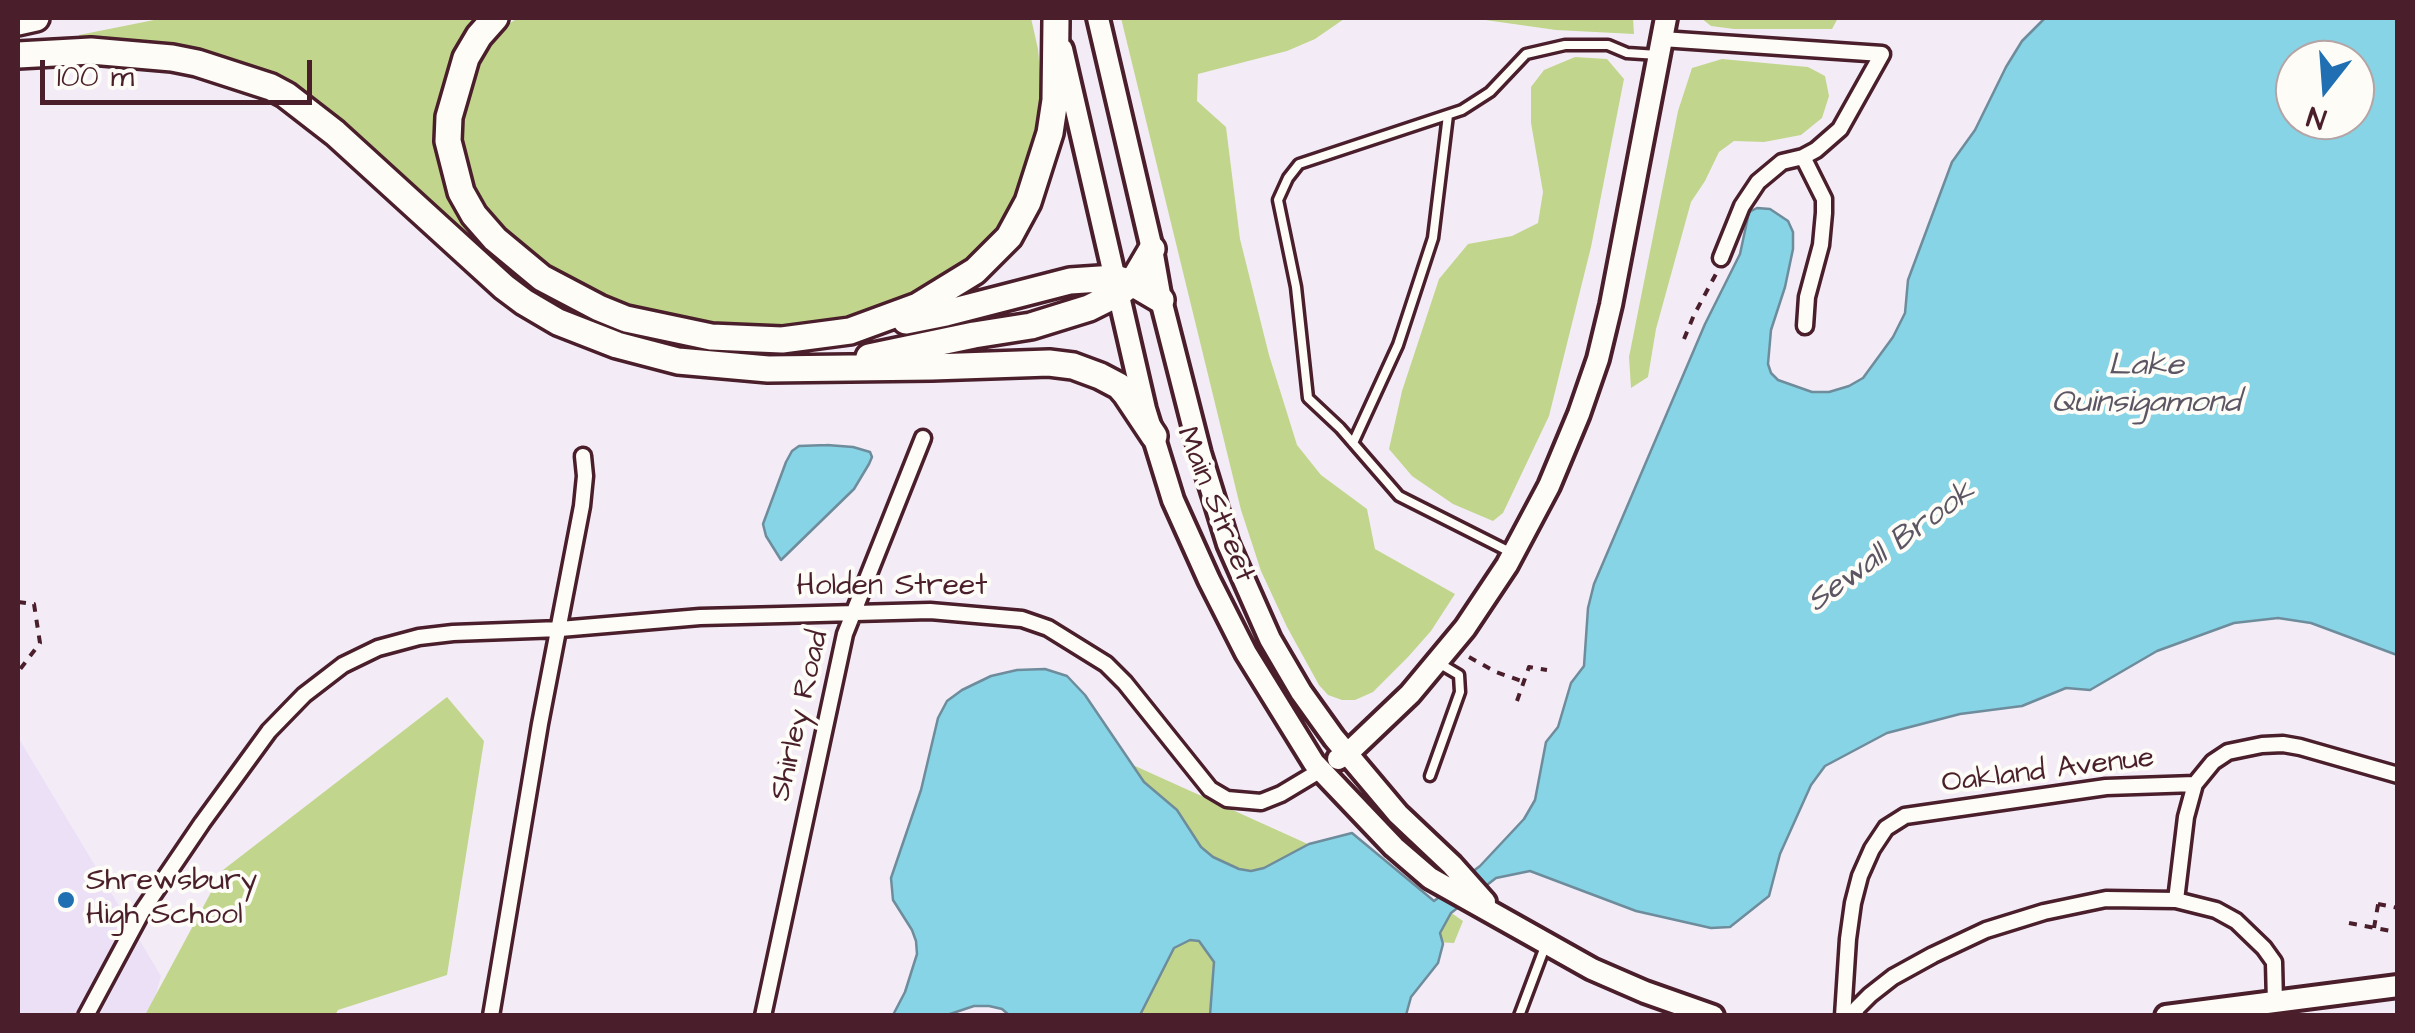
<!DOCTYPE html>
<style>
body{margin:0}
#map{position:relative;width:2415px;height:1033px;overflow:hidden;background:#f3ecf7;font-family:"Architects Daughter",sans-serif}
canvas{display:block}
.frame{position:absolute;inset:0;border:20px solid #4a1f2b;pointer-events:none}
.north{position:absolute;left:2275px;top:40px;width:100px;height:100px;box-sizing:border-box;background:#fdfcf7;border:2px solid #b5a4a5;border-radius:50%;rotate:197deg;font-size:28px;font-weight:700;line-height:40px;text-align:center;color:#4a1f2b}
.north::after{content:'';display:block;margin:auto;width:35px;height:45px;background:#1f6fb2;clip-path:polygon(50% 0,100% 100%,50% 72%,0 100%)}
.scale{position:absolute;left:40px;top:60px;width:272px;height:45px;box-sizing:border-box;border:5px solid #4a1f2b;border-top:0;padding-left:12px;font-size:30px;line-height:35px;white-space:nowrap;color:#4a1f2b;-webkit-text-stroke:8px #fdfcf7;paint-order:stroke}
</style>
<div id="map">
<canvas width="2415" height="1033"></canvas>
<div class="frame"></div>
<div class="north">N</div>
<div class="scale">100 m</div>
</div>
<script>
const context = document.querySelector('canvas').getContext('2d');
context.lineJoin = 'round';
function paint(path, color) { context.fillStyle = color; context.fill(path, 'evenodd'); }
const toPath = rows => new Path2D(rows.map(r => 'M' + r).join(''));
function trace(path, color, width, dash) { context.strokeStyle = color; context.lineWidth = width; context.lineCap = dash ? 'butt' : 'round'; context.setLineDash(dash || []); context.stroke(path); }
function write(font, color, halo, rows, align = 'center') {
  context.font = font + ' "Architects Daughter",sans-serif'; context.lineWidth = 8; context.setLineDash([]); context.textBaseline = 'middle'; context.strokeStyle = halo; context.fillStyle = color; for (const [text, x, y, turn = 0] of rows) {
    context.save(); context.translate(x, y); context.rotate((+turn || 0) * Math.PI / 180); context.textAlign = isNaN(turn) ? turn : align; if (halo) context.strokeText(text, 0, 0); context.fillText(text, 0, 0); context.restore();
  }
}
const built = toPath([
 [18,737,161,976,150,1015,18,1015]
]);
const green = toPath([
 [164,18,485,18,450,73,474,232,504,264,500,269,270,79,79,42,79,35],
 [518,18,1031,18,1038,49,1041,84,1039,126,1030,169,1011,216,973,263,888,313,779,334,639,315,532,262,473,196,463,161,459,124,479,57,499,30],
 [1121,18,1357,18,1344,19,1315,39,1287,51,1198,74,1197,101,1226,127,1240,239,1269,355,1297,445,1321,475,1367,509,1375,549,1455,594,1431,631,1408,657,1373,692,1355,700,1342,700,1328,695,1319,685,1287,627,1261,571,1241,510],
 [1471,18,1633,18,1634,34,1556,30],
 [1701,18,1838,18,1832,29,1734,29,1711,26],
 [1575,57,1607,59,1624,79,1591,247,1549,416,1503,513,1493,521,1453,504,1412,476,1389,449,1402,391,1439,279,1468,244,1512,236,1538,223,1543,192,1531,123,1531,87,1544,70],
 [1722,59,1808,67,1825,76,1829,96,1822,118,1801,135,1764,142,1734,141,1719,152,1705,181,1691,202,1656,329,1648,377,1631,388,1629,357,1678,111,1692,68],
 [447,697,484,741,447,975,338,1010,335,1015,145,1015,223,870],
 [1093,747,1434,901,1463,921,1454,943,1415,941,1218,875],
 [1189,940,1199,941,1214,962,1210,1015,1140,1016,1174,948]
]);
const water = toPath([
 [2045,18,2397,18,2397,655,2311,623,2278,618,2234,623,2157,651,2090,690,2066,688,2022,706,1960,714,1887,733,1825,766,1811,785,1780,854,1769,896,1730,927,1711,928,1636,911,1530,871,1496,878,1451,913,1440,933,1443,944,1438,963,1411,997,1406,1015,1210,1015,1214,962,1199,941,1190,940,1174,948,1140,1015,1009,1015,1002,1009,989,1006,974,1006,947,1015,893,1015,905,992,917,954,916,941,912,930,893,900,891,878,921,790,938,718,947,701,962,690,991,676,1017,670,1045,669,1067,676,1085,695,1144,782,1177,810,1201,847,1213,857,1239,869,1251,871,1264,868,1309,844,1352,833,1434,901,1480,866,1524,819,1535,800,1546,742,1558,727,1571,683,1584,666,1588,608,1594,584,1705,324,1740,254,1749,212,1757,208,1770,209,1788,221,1793,232,1793,249,1785,287,1771,330,1768,364,1771,373,1778,380,1812,392,1829,392,1849,386,1863,378,1893,337,1905,313,1908,280,1952,162,1975,130,2006,67,2022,41,2045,18],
 [2295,60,2355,60,2355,120,2295,120,2295,60],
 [827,445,853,447,870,452,872,457,869,464,854,489,781,560,766,536,763,524,786,462,792,451,799,446,827,445]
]);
const path = toPath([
 [1684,339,1694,315,1717,272],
 [18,602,34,604,40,643,18,672],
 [1469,657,1496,672,1527,683],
 [1517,701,1529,667,1547,670],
 [2378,904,2398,908],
 [2349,923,2396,932],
 [2374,928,2379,899]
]);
const service = toPath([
 [1353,443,1398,345,1433,238,1448,115],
 [1512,553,1399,496,1340,428,1308,398,1296,287,1278,200,1288,178,1299,164,1462,110,1490,92,1526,54,1565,45,1608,45,1627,53,1658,55],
 [1430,776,1460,692,1459,675,1437,662],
 [1519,1016,1546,944]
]);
const minor = toPath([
 [1662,39,1882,54,1840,129,1816,150,1803,157,1782,162,1758,182,1742,206,1721,258],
 [1803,157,1824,199,1824,213,1821,245,1807,297,1805,326],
 [2176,900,2186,817,2195,784],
 [86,1016,143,910,202,823,269,731,304,695,343,665,378,648,419,637,453,633,560,629,700,617,781,615,930,611,1022,619,1048,628,1106,664,1125,683,1210,789,1227,799,1261,802,1281,794,1321,770],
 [491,1016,540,724,582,506,585,476,583,456],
 [763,1016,845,634,923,438],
 [1843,1016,1848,939,1853,903,1860,876,1872,849,1886,828,1905,816,2106,787,2195,784,2213,762,2228,752,2262,745,2283,744,2300,747,2398,775],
 [1854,1016,1857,1008,1870,995,1893,977,1933,955,1986,930,2044,912,2106,899,2176,900,2216,910,2236,921,2264,948,2274,962,2275,1003]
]);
const secondary = toPath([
 [1098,18,1152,249,1161,300,1200,453,1228,544,1270,639,1301,692,1334,738,1398,814,1452,865,1485,902],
 [1062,49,1145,409,1173,500,1209,580,1246,653,1314,763,1394,847,1430,878,1592,969,1645,992,1713,1016],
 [1338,759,1347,754,1410,694,1465,628,1507,565,1549,486,1579,414,1598,359,1611,305,1666,18],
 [2166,1016,2398,986]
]);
const motorway = toPath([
 [495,18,479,36,466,58,449,117,448,141,461,192,474,215,495,239,542,278,599,308,626,319,711,337,782,340,850,331,918,306,975,271,1009,237,1028,202,1050,133,1055,100,1056,21],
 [18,22,36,18],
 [18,55,91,51,172,58,197,63,271,87,286,95,335,133,504,287,524,302,558,322,617,345,678,361,768,369,932,367,1049,363,1073,366,1100,376,1119,386,1126,394,1154,436],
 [906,321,946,313,1070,281,1115,278,1132,283,1161,300],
 [869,357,974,335,1031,326,1089,308,1119,293,1132,283,1152,249]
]);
const markers = [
 [66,900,10,"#1f6fb2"]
];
const streetNames = [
 ["Main Street",1214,505,68],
 ["Holden Street",892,588],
 ["Shirley Road",801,716,-77],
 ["Oakland Avenue",2048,772,-7]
];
const poiNames = [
 ["Shrewsbury",86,883],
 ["High School",86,917]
];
const waterNames = [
 ["Lake",2146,367],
 ["Quinsigamond",2146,404],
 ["Sewall Brook",1892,548,-36]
];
paint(built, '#ece0f7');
paint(green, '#c1d68c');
paint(water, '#86d4e5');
trace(water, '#6e8c9b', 2.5);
trace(service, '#4a1f2b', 15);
trace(minor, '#4a1f2b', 21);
trace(secondary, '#4a1f2b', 28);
trace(motorway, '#4a1f2b', 32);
trace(path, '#4a1f2b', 4, [8, 8]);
trace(service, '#fdfcf7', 8);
trace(minor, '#fdfcf7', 14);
trace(secondary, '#fdfcf7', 20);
trace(motorway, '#fdfcf7', 25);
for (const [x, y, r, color] of markers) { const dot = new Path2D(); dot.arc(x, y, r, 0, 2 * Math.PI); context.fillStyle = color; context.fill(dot); trace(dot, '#fdfcf7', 4); }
write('30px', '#4a1f2b', '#fdfcf7', streetNames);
write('30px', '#4a1f2b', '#fdfcf7', poiNames, 'left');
write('italic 32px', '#5c5563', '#fdfcf7', waterNames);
</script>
